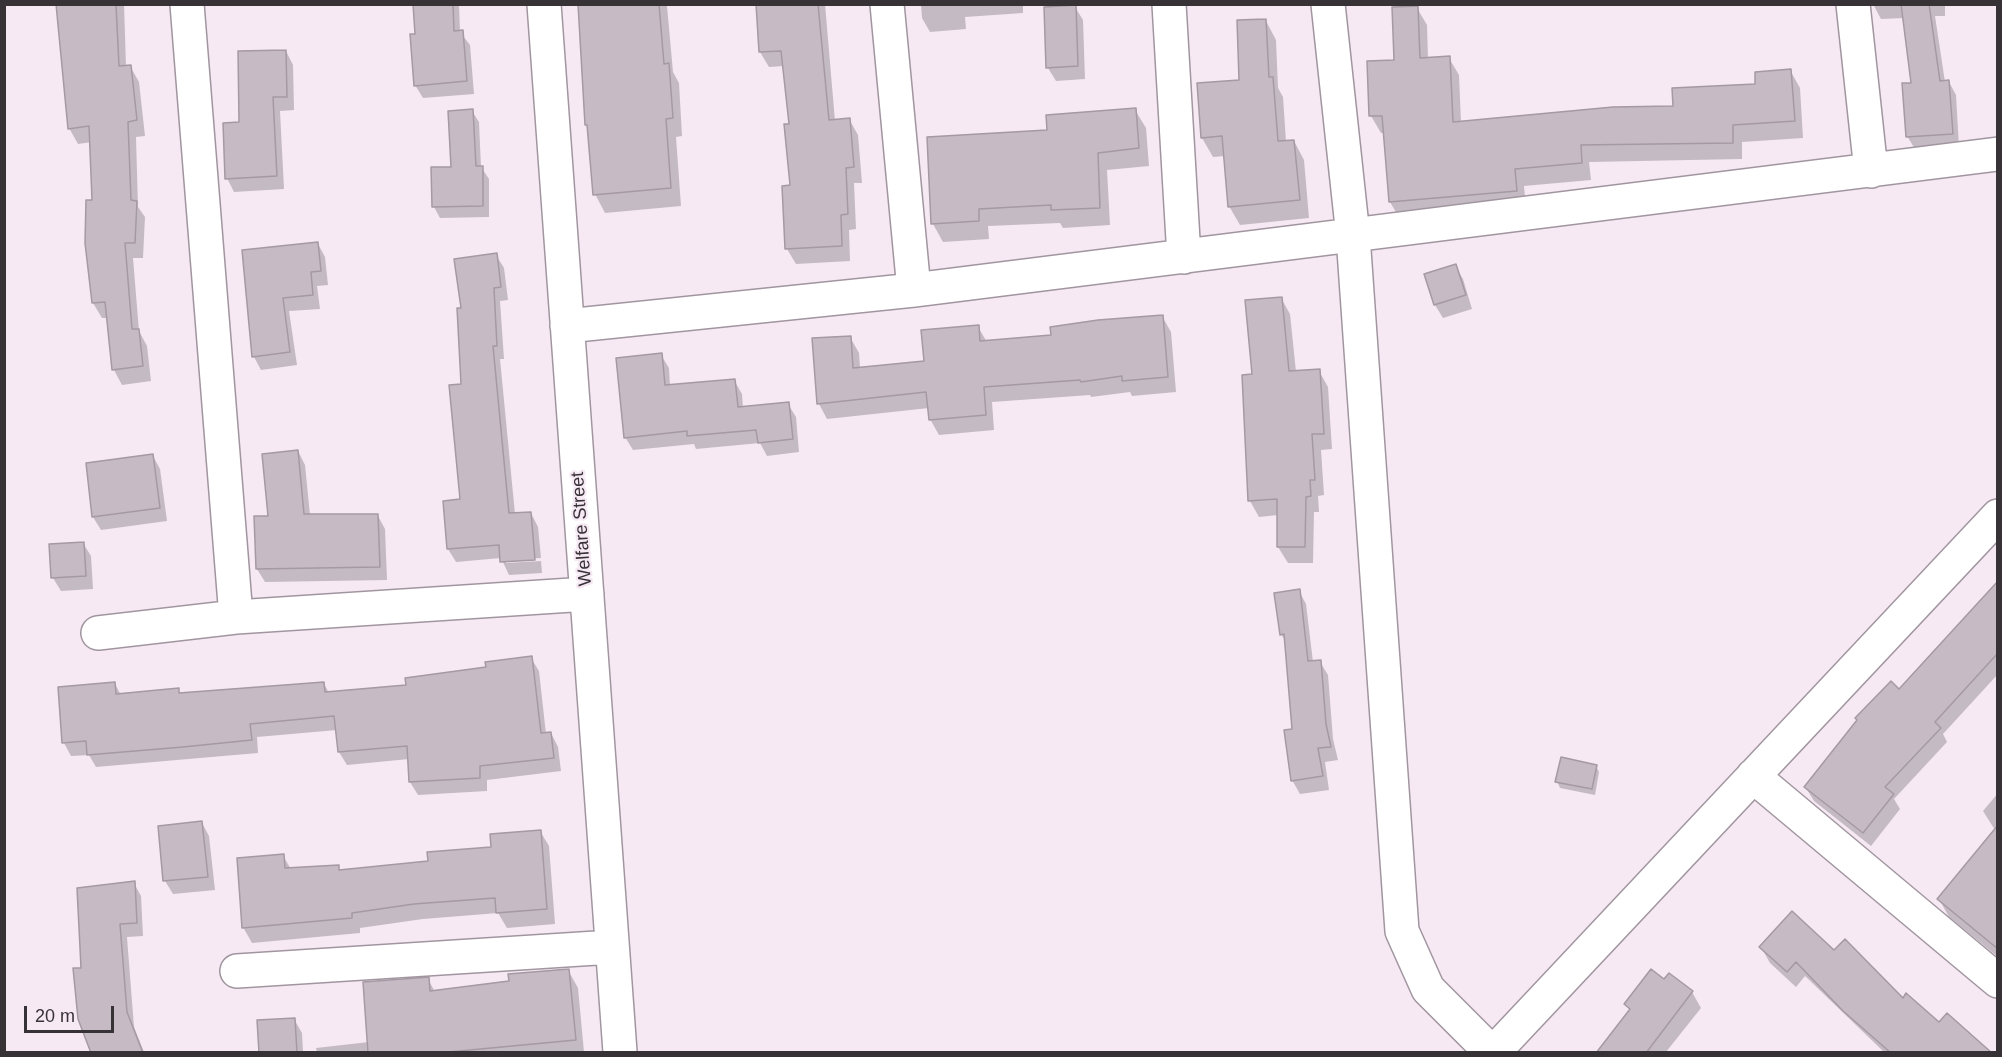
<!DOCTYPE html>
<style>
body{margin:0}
#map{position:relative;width:2002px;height:1057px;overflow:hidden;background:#f6e9f4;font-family:Arial,sans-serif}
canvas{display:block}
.frame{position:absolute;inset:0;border:6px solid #373236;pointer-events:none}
.scale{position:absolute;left:24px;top:1006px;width:90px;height:27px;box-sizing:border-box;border:3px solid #373236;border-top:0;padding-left:8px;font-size:18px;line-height:21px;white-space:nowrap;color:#373236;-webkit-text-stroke:4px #f6e9f4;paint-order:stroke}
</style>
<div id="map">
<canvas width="2002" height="1057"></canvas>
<div class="frame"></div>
<div class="scale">20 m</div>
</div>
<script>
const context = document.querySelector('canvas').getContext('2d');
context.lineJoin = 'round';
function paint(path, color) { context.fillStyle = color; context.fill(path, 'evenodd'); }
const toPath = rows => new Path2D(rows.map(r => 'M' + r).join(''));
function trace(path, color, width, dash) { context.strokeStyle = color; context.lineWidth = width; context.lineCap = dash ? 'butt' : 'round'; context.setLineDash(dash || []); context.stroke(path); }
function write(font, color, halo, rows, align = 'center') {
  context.font = font + ' Arial,sans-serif'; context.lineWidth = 4.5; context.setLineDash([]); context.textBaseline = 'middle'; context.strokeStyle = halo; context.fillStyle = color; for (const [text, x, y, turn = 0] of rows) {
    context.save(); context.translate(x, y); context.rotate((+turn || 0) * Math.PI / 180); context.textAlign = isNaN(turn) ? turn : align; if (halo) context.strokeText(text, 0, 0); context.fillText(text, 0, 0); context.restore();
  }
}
const shadow = toPath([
 [57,4,124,4,126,67,130,66,139,82,145,136,136,137,138,207,145,217,143,258,133,258,139,331,147,346,151,381,122,385,114,370,108,318,102,318,93,303,92,142,78,144,69,128],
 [415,4,459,4,460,32,470,45,474,94,423,98,415,85],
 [579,4,667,6,673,72,679,83,682,136,676,137,681,206,605,213,595,194,589,130,586,125],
 [758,4,825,4,835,121,849,119,858,135,862,183,854,183,856,229,849,230,850,261,796,264,787,249,791,187,791,125,784,66,769,67,760,52],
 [921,4,1023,4,1023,13,965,17,966,29,930,32,922,18],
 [1873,4,1945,4,1945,16,1935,16,1945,82,1949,82,1956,95,1959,147,1915,149,1907,136,1912,84,1904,18,1881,19],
 [1075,7,1083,20,1085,79,1056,81,1048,68],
 [1417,8,1427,25,1428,59,1449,58,1459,75,1461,123,1674,108,1757,86,1790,70,1800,88,1803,138,1742,142,1742,159,1589,162,1591,180,1524,186,1526,208,1400,219,1390,202,1385,133,1381,133,1371,116],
 [1266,21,1276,40,1278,88,1283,97,1286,142,1294,141,1304,160,1309,218,1240,225,1229,206,1225,156,1213,157,1202,138,1240,81],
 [286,51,293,65,294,110,280,111,284,189,234,192,227,178,241,123],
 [1135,110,1146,128,1149,166,1107,170,1110,225,1063,228,1060,223,988,226,989,239,943,242,933,224],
 [472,111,479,122,481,167,489,179,489,217,440,218,434,207,452,168],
 [318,244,325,257,328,285,317,286,320,309,289,311,297,365,261,370,254,357,243,251],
 [496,255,504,268,508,300,500,301,504,359,500,359,515,514,531,513,538,527,541,558,506,560,506,563,541,561,542,573,509,575,501,558,456,562,448,549,444,502,462,501,463,309],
 [1455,266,1463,279,1472,309,1443,318,1435,305,1426,275],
 [1281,298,1290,314,1296,372,1319,371,1328,387,1332,449,1321,450,1324,495,1318,496,1319,512,1314,512,1313,563,1288,563,1278,547,1278,515,1259,517,1250,501,1253,375],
 [1162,316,1171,332,1176,392,1132,396,1130,392,1091,397,1090,395,992,402,994,430,939,435,930,419,929,408,827,419,819,404,814,340,850,337,859,353,860,368,925,362,978,327,987,342,1053,336],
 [661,355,669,368,670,386,734,380,742,394,743,408,788,404,796,417,799,452,767,456,760,443,696,449,694,444,633,450,625,437],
 [298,451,305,465,310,515,378,516,385,529,387,580,265,582,257,569,255,518,269,517],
 [153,456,160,469,167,521,101,530,93,517],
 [83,543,91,556,93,589,61,591,53,578],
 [1299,591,1306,604,1313,662,1320,662,1328,675,1333,739,1338,760,1325,762,1329,790,1300,794,1292,780,1293,730,1286,642,1281,634],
 [1998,594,1998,674,1943,734,1947,742,1894,799,1900,809,1871,846,1814,801,1806,788],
 [531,658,539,671,546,734,551,733,558,747,561,771,487,780,487,791,418,795,410,782,409,759,347,765,339,752,337,730,257,737,258,753,96,767,89,755,71,756,64,743,115,684,121,695,178,690,181,695,324,684,329,693,407,686],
 [1596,766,1599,772,1595,795,1560,788,1557,781],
 [1998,793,1998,957,1949,917,1939,899,1995,830,1983,811],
 [202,823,209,836,215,890,173,894,165,881],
 [540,831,549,846,555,924,507,928,498,913,423,919,360,928,360,933,252,943,243,927,283,856,291,869,338,867,341,872,429,862,493,849],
 [134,883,141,896,143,936,127,937,134,1027,144,1052,93,1052,83,969],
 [1761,947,1834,952,1939,1024,1990,1052,1884,1052,1805,976,1796,987,1770,963],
 [568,970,578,988,584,1052,317,1052,316,1048,369,1042,428,979,435,992,511,982],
 [1670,975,1692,992,1701,1008,1666,1052,1598,1052,1630,1011,1626,1004,1665,981],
 [294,1019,302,1033,303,1052,261,1052]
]);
const building = toPath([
 [56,4,116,4,119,66,131,65,137,120,128,122,131,200,137,201,135,243,125,243,132,329,139,329,143,366,112,370,105,302,92,303,85,243,86,200,92,200,89,126,68,129,56,4],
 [413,4,453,4,454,31,463,30,467,81,414,86,410,34,415,34,413,4],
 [578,4,659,4,664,64,669,63,673,118,666,119,671,188,593,195,587,125,585,125,578,4],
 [756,4,818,4,829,120,850,118,854,167,846,168,848,214,841,215,842,246,785,249,782,186,790,185,784,124,789,124,781,51,759,52,756,4],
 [1901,4,1929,4,1940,81,1949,80,1953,134,1906,137,1902,83,1911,83,1901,4],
 [1076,5,1078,66,1046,68,1044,7,1076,5],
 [1418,6,1420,58,1450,56,1453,122,1613,107,1673,106,1672,88,1755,84,1755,72,1791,69,1795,121,1733,125,1733,143,1581,145,1582,163,1515,169,1517,191,1389,202,1382,116,1369,116,1367,61,1394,60,1392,7,1418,6],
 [1266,19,1269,77,1273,77,1278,141,1294,140,1300,200,1228,207,1222,136,1201,138,1197,83,1239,80,1237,20,1266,19],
 [286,50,287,97,273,97,277,176,225,179,223,123,239,122,238,51,286,50],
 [1136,108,1139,148,1098,153,1100,208,1051,210,1051,205,979,209,979,221,931,224,927,137,1047,130,1046,115,1136,108],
 [473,109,476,166,483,166,483,206,432,207,431,167,451,167,448,111,473,109],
 [318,242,321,271,311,272,313,295,283,298,290,352,252,357,242,250,318,242],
 [497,253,501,287,494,288,497,346,493,346,509,513,531,512,535,560,500,562,499,545,447,549,443,501,460,499,449,385,461,384,457,308,461,308,454,259,497,253],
 [1456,264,1466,295,1434,305,1424,274,1456,264],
 [1282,297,1289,371,1320,369,1324,434,1312,434,1315,480,1310,480,1311,496,1306,497,1305,547,1277,547,1277,499,1248,501,1242,375,1252,374,1245,300,1282,297],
 [1163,315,1168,377,1122,381,1122,376,1081,382,1080,380,984,387,986,415,929,420,926,392,817,404,812,338,851,336,853,368,924,361,921,330,979,325,980,341,1051,335,1050,327,1098,320,1163,315],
 [662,353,665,385,735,379,738,407,789,402,793,439,758,443,756,430,687,436,687,431,624,438,616,358,662,353],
 [298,450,304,514,378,514,380,567,256,569,254,516,268,516,262,454,298,450],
 [153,454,160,508,92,517,86,463,153,454],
 [84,542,86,576,51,578,49,544,84,542],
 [1998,581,1998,653,1935,722,1941,728,1885,787,1894,794,1863,833,1804,787,1857,720,1855,718,1891,681,1899,689,1998,581],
 [1300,589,1308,661,1321,660,1326,724,1331,747,1318,748,1323,776,1291,781,1284,730,1292,729,1284,634,1280,635,1274,593,1300,589],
 [532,656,541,733,551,732,554,758,480,766,480,778,409,782,407,746,338,752,334,716,250,724,252,740,183,747,87,755,86,741,62,743,58,687,115,682,116,694,179,688,179,693,324,682,325,692,406,685,405,678,486,667,485,662,532,656],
 [1561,757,1597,765,1592,789,1555,782,1561,757],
 [202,821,208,877,163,881,158,826,202,821],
 [1998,825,1998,949,1937,899,1998,825],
 [541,830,547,909,496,913,495,898,414,904,352,913,352,918,242,928,237,858,284,854,285,868,339,865,339,870,428,861,427,852,491,847,490,834,541,830],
 [135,881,137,923,120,924,127,1012,143,1053,91,1053,78,1019,73,968,81,968,77,888,135,881],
 [1792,911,1834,950,1845,939,1903,998,1906,993,1939,1022,1947,1013,1992,1053,1891,1053,1843,1011,1796,962,1787,972,1759,947,1792,911],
 [569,969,576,1040,438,1053,368,1053,363,982,429,977,430,991,509,981,508,974,569,969],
 [1651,969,1664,979,1669,973,1693,991,1646,1053,1596,1053,1630,1009,1624,1004,1651,969],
 [295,1018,297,1053,259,1053,257,1020,295,1018]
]);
const street = toPath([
 [187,4,236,617],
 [544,4,620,1052],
 [887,4,914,290],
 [1169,4,1184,257],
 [1328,4,1353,236,1402,931,1428,989,1491,1052],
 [1853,4,1871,171],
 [567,326,914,290,1998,154],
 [98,633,236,617,587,594],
 [1753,776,1998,981],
 [237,971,612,947],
 [1494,1052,1998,516]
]);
const streetNames = [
 ["Welfare Street",582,529,-94]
];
paint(shadow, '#0003');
paint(building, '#c6bac4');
trace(building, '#a599a3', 1.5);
trace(street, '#a1969f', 36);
trace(street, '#fff', 33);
write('18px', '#373236', '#f6e9f4', streetNames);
</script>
